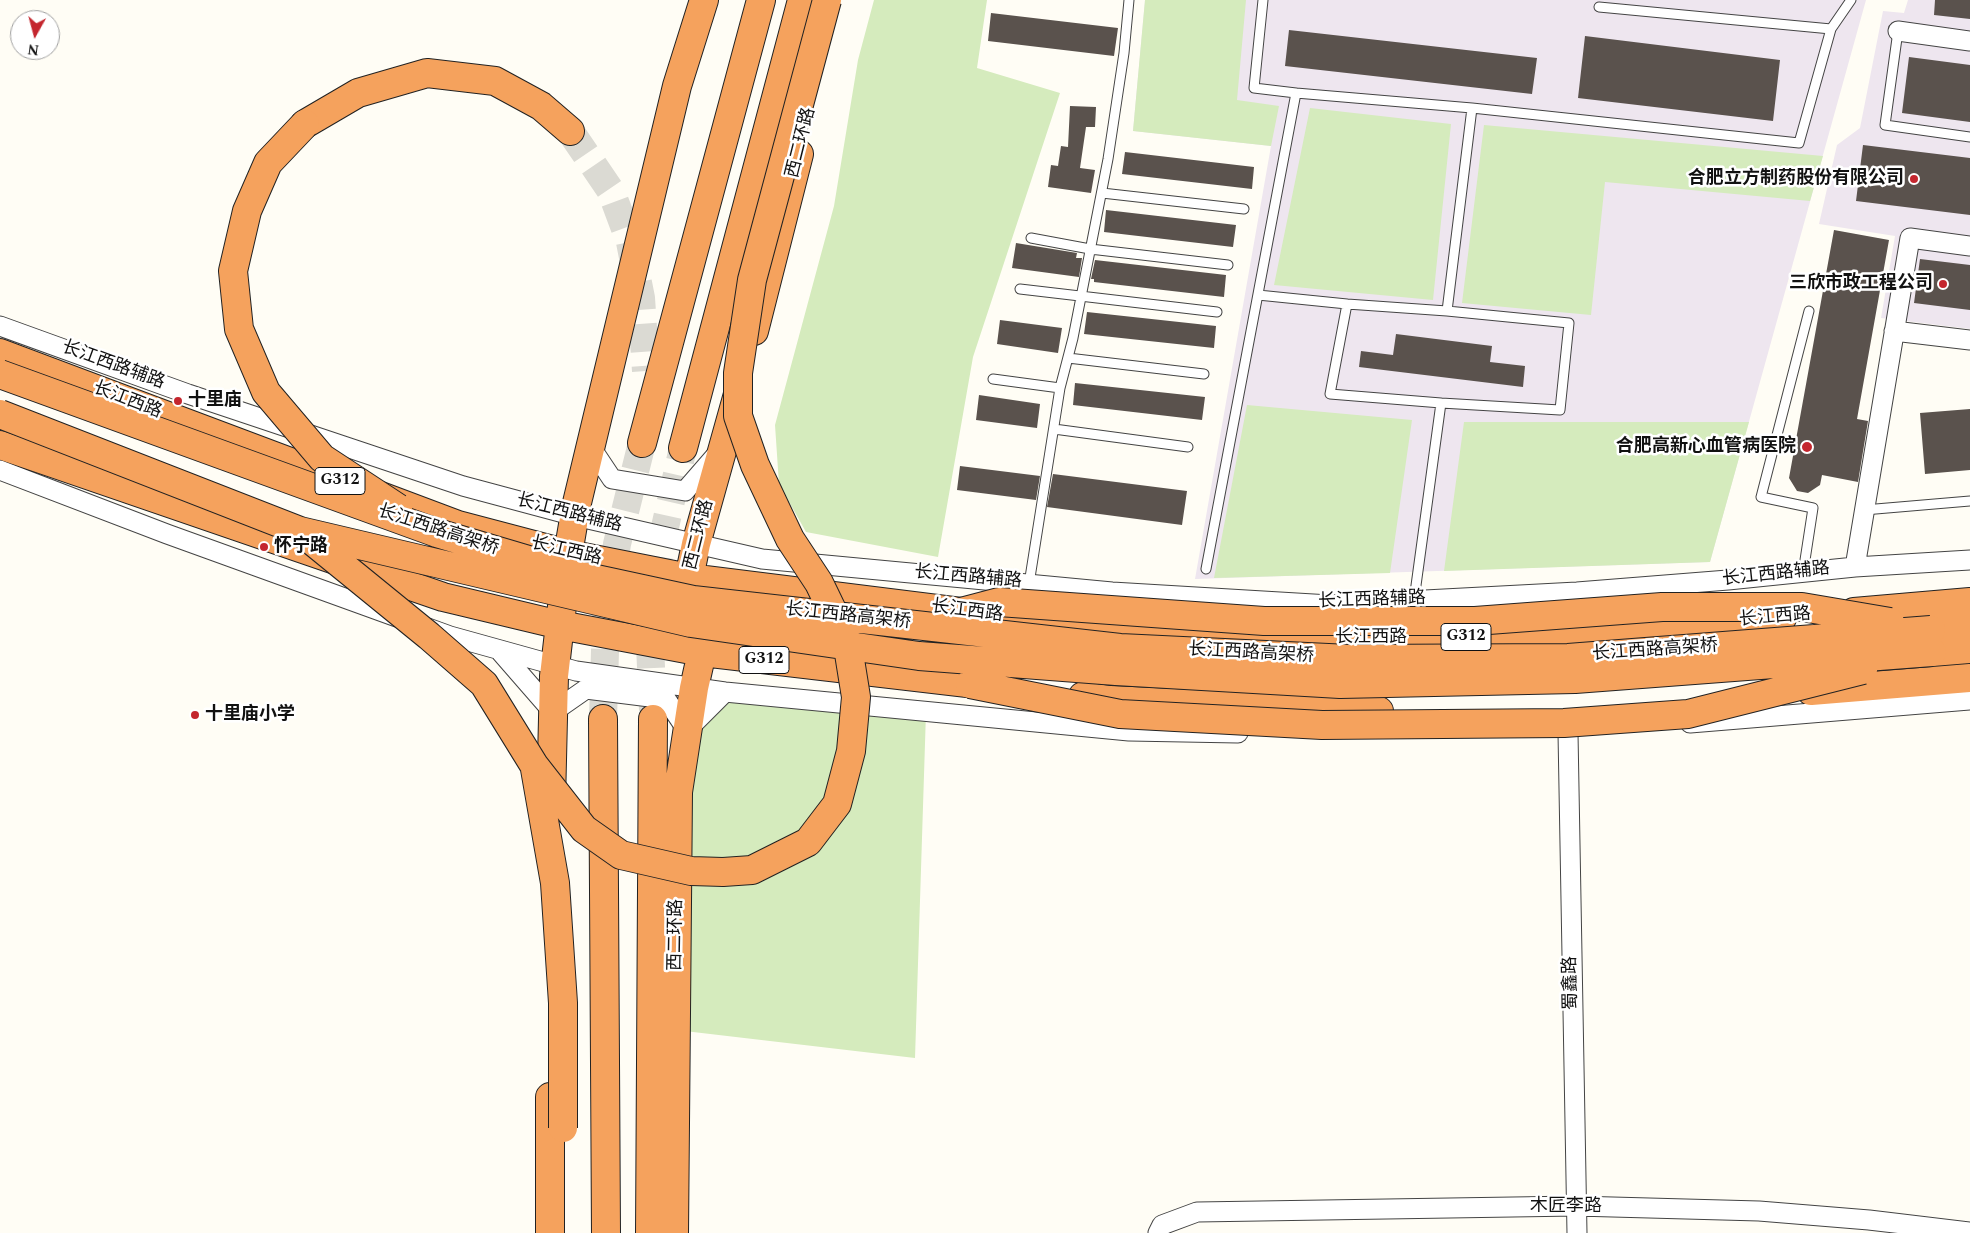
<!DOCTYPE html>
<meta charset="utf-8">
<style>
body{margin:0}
#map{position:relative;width:1970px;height:1233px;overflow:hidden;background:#fffdf5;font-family:Spectral,serif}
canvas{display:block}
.north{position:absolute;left:10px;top:10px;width:50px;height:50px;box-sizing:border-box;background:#fff;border:1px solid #a0a0a0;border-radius:50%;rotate:187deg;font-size:14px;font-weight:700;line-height:20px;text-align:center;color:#111}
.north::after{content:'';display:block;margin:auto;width:18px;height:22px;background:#c4262e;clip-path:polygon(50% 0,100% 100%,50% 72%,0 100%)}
</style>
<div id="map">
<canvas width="1970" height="1233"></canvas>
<div class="north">N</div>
</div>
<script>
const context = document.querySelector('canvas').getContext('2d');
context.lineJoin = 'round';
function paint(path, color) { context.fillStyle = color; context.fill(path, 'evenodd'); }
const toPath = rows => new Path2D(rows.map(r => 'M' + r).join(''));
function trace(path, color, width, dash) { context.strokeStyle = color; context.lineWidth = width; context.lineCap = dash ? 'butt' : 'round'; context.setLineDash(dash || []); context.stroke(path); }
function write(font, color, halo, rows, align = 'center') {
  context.font = font + ' Spectral,"Noto Sans SC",serif'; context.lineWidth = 5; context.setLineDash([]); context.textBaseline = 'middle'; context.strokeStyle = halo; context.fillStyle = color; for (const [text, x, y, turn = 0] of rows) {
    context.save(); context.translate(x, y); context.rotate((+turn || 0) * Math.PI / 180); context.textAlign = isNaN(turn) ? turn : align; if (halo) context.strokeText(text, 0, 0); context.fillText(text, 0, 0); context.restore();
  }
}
const industrial = toPath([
 [1145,0,1866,0,1710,562,1195,579,1271,146,1133,131],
 [1908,0,1970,0,1970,329,1881,318,1895,236,1819,224,1837,145,1860,128,1883,11,1904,13]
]);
const green = toPath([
 [874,0,987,0,977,68,1060,93,973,357,938,557,806,532,779,484,775,425,834,206,858,60],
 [1145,0,1246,0,1237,100,1279,106,1271,146,1133,131],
 [1310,108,1451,124,1433,300,1274,285],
 [1484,125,1823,156,1810,201,1605,182,1591,315,1462,303],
 [1247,405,1412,420,1390,573,1214,578],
 [1464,422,1749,422,1710,562,1444,571],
 [725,692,926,712,915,1058,676,1030,687,730]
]);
const building = toPath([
 [1935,0,1970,0,1970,19,1934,15],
 [991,13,1118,28,1114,56,988,41],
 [1289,30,1537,58,1532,94,1285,66],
 [1585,36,1780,60,1773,121,1578,98],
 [1909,57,1970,65,1970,122,1902,113],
 [1070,106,1096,107,1095,127,1086,127,1080,168,1095,170,1091,193,1048,187,1051,165,1058,166,1061,146,1068,147],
 [1863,145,1970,158,1970,215,1856,201],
 [1125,152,1254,167,1252,189,1122,174],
 [1106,210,1236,225,1233,247,1104,232],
 [1834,230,1889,240,1857,419,1868,421,1858,482,1822,475,1820,485,1808,493,1797,491,1789,478],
 [1016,243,1077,253,1076,258,1082,258,1079,277,1012,268],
 [1920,259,1970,265,1970,310,1914,303],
 [1095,260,1226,275,1224,297,1094,282,1094,279,1091,279],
 [1087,312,1216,326,1214,348,1084,334],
 [1000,320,1062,328,1058,353,997,344],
 [1396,334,1492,346,1490,362,1525,366,1523,387,1359,367,1361,351,1393,355],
 [1075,383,1205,397,1202,420,1073,405],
 [979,395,1040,404,1037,428,976,420],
 [1970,409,1970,470,1925,474,1920,413],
 [960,466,1040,476,1036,500,957,490],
 [1053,474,1187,491,1182,525,1047,507]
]);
const highwayTunnel = toPath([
 [570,131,611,191,630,242,641,298,646,371],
 [653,710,649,624,660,549,683,448],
 [603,719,606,617,617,544,642,443]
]);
const lane = toPath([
 [1831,29,1851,0],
 [1898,31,1885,125,1970,137],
 [1296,93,1472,108],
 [1102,193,1244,209],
 [1031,238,1090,249,1228,265],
 [1020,289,1217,312],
 [1258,295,1347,304],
 [1068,358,1204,374],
 [993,379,1060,388],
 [1441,403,1330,394,1347,304,1447,311],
 [1054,429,1188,447],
 [1864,510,1970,501],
 [1206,569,1296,93,1254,88,1263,0],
 [1803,573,1813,508,1761,497,1809,311],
 [1029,584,1060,388,1073,338,1108,159,1124,53,1129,0],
 [1414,600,1441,403,1560,410,1569,323,1447,311,1472,108,1799,143,1831,29,1599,7]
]);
const street = toPath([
 [1898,31,1970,41],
 [0,326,188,394,463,486,575,516,762,559,1112,592,1330,605,1577,592,1728,580,1855,567,1970,560],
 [1894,331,1970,340],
 [590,446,612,479,685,491,718,453],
 [0,470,167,534,397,617],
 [1855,567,1910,238,1970,246],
 [428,628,450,636,576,671,725,692,1129,731,1238,733],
 [499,650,553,712,586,689,666,699,687,730,725,692],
 [1690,723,1970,700],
 [1568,733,1577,1233],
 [1158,1233,1162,1225,1197,1212,1576,1206,1759,1211,1869,1220,1970,1232]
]);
const highway = toPath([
 [305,124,358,93,427,73,495,81,541,106,570,131],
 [754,331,799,154],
 [0,353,458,525,568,554,689,578,961,612,1114,629,1357,639,1575,635,1782,618],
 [642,443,761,0],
 [0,445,443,597,560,625,702,652,993,686],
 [683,448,802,0],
 [692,594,689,578,696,544,738,394],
 [1854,612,1970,602],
 [1931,630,1970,626],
 [1932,652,1970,649],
 [1811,691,1970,678],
 [1083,696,1110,700,1344,711,1379,711],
 [603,719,606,1233],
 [551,802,554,676,568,554,576,507,677,86,704,0],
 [550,1233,550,1097],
 [650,1233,653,719],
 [674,1233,678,792,694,688,702,652,699,634]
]);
const highwayBridge = toPath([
 [305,124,268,163,247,211,233,271,239,329,266,392,322,458,398,508],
 [0,374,437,533,582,576,693,600,1120,648,1349,659,1568,658,1931,630],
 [0,414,300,531,691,623,919,656,1116,671,1340,684,1575,679,1932,652],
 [305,535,429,636,484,684,534,765,584,829,621,855,691,871,723,872,752,870,808,842,837,804,851,751,856,697,847,641,819,583,790,539,755,465,738,416,738,373,752,280,827,0],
 [961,612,999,602,1264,621,1475,621,1662,607,1802,607,1890,622],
 [970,684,1120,714,1322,725,1564,723,1688,714,1863,670],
 [535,769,555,883,563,1003,563,1128]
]);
const markers = [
 [1914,179,5,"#c4262e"],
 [1943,284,5,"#c4262e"],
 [178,401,5,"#c4262e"],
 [1807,447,6,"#c4262e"],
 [264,547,5,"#c4262e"],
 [195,715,5,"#c4262e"]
];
const shields = [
 [340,481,50],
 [1466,637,50],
 [764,660,50]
];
const shieldNames = [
 ["G312",340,481],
 ["G312",1466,637],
 ["G312",764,660]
];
const streetNames = [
 ["西二环路",802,143,-76],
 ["长江西路辅路",113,366,20],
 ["长江西路",127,401,21],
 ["长江西路辅路",569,514,14],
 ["长江西路高架桥",438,531,18],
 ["西二环路",700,535,-76],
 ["长江西路",566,552,13],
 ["长江西路辅路",1776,575,-6],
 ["长江西路辅路",968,578,5],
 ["长江西路辅路",1372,601,-2],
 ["长江西路",967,612,7],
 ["长江西路高架桥",848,617,6],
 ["长江西路",1775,618,-5],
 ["长江西路",1371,638],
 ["长江西路高架桥",1655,651,-4],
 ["长江西路高架桥",1251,654,3],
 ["西二环路",677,935,-89],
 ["蜀鑫路",1572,983,-91],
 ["木匠李路",1566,1207]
];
const poiNames = [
 ["合肥立方制药股份有限公司",1904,179],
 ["三欣市政工程公司",1933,284],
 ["十里庙",188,401,"left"],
 ["合肥高新心血管病医院",1796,447],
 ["怀宁路",274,547,"left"],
 ["十里庙小学",205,715,"left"]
];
paint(industrial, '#eee6ef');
paint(green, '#d5ebbd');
paint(building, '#5a524d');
trace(highwayTunnel, '#dbdad3', 28, [28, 14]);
trace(lane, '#444', 11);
trace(street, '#444', 21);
trace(highway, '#222', 30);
trace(lane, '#fff', 9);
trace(street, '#fff', 19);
trace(highway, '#f5a25d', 28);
trace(highwayBridge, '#222', 30, []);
trace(highwayBridge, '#f5a25d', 28);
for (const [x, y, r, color] of markers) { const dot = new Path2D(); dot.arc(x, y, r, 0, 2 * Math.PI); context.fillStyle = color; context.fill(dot); trace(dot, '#fff', 2); }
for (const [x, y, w] of shields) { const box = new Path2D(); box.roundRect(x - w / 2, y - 13.5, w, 27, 4); context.fillStyle = '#fff'; context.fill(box); trace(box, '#111', 1); }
write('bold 16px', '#111', null, shieldNames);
write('18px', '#111', '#fff', streetNames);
write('bold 18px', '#111', '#fff', poiNames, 'right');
</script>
